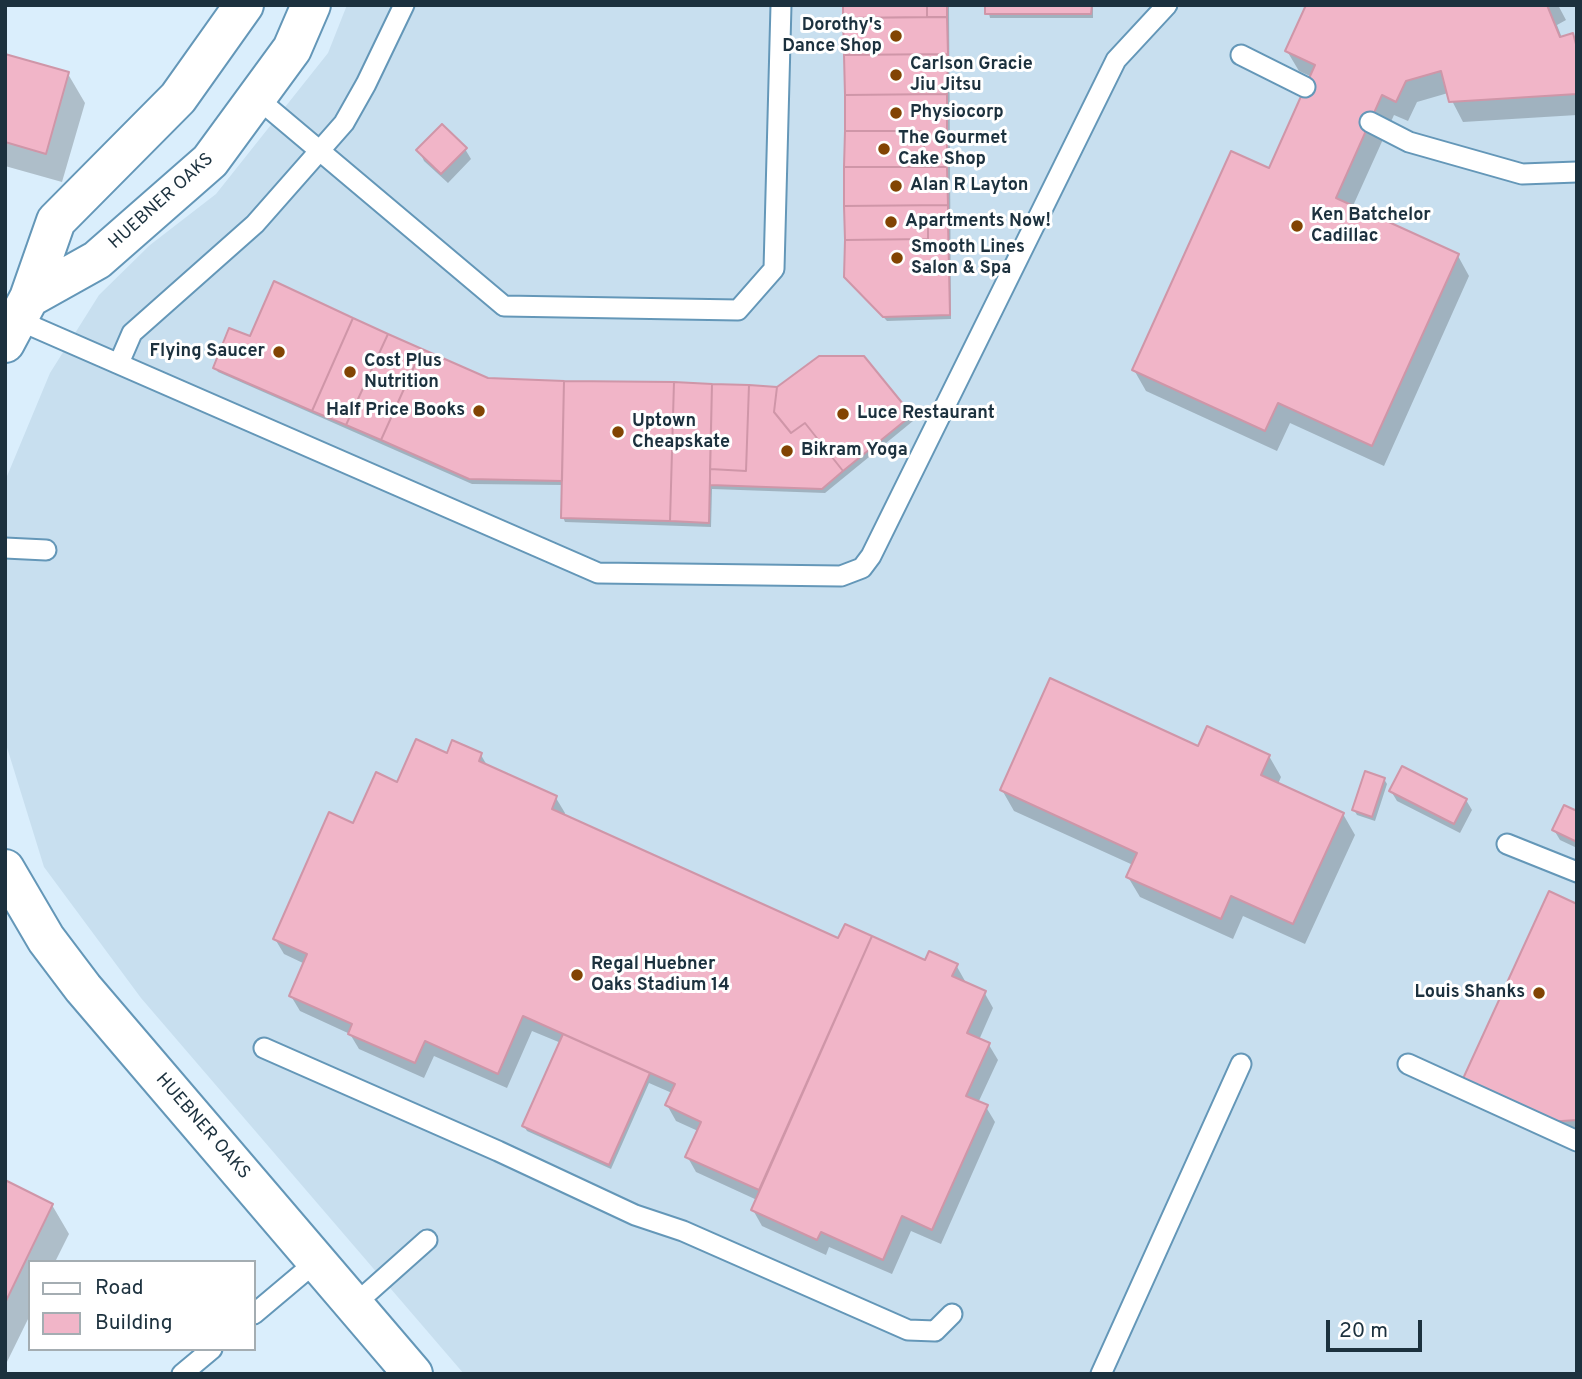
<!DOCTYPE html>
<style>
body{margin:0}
#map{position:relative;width:1582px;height:1379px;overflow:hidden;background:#daeefc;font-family:Overpass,sans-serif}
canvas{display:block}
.frame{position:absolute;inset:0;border:7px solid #1c313e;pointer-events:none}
.legend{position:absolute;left:28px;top:1260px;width:228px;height:91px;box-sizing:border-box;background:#fff;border:2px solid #a4adb2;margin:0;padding:9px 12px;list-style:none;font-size:21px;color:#1c313e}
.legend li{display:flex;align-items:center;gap:14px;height:35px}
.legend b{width:35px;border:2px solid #a4adb2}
.scale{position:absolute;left:1326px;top:1320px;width:96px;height:32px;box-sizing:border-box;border:4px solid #1c313e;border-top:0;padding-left:9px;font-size:21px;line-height:24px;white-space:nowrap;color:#1c313e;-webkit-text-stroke:5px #fff;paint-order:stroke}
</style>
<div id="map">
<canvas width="1582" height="1379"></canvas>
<div class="frame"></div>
<ul class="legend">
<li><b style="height:9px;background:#fff"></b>Road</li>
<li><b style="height:19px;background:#f1b5c8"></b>Building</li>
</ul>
<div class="scale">20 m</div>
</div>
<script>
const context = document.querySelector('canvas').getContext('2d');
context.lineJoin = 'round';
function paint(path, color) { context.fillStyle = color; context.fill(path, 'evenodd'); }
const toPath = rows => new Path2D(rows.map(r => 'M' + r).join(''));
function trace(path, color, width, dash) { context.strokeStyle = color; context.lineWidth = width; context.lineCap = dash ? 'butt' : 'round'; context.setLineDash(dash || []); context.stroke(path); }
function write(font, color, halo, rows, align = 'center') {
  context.font = font + ' Overpass,sans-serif'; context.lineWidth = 6; context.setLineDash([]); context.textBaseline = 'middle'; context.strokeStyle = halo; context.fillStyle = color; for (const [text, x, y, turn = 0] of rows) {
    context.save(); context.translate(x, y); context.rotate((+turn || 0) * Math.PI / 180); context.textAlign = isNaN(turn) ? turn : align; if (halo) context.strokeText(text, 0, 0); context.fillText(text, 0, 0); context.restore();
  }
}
const built = toPath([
 [347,5,1577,5,1577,1374,464,1374,141,998,44,867,5,741,5,481,50,373,99,295,150,245,216,194,328,53]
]);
const shadow = toPath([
 [845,5,949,5,951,319,887,321,846,277],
 [987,5,1093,5,1093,18,990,18],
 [1307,5,1558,5,1566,20,1557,25,1562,38,1572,35,1577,44,1577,115,1463,122,1448,93,1417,102,1408,121,1394,115,1352,208,1458,256,1469,276,1384,466,1290,423,1277,451,1146,391,1134,370,1270,170,1312,77,1299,71,1287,51],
 [5,56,68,74,85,103,62,182,5,166],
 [465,149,471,159,448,183,424,161,419,150],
 [251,339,487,380,777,389,863,357,913,421,825,493,712,489,711,527,565,522,563,517,563,485,472,484,218,372,215,368],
 [1199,748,1269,756,1281,777,1278,784,1343,814,1355,835,1305,944,1243,916,1233,939,1140,897,1128,877,1133,865,1014,811,1002,790],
 [447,755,481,755,488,767,556,798,565,813,564,817,839,941,846,926,926,962,956,965,965,981,964,983,984,992,993,1008,979,1040,989,1045,998,1060,978,1103,986,1107,995,1122,941,1244,911,1231,892,1274,829,1247,826,1255,762,1226,753,1210,757,1200,696,1172,687,1156,698,1131,676,1121,667,1105,672,1093,649,1083,611,1169,527,1131,524,1126,561,1043,532,1031,507,1088,434,1056,424,1078,359,1049,350,1034,300,1011,291,996,305,964,284,954,275,939,354,825,398,784],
 [1384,779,1387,784,1375,821,1357,815,1354,810],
 [1391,791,1466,800,1472,810,1460,833,1397,801],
 [1577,813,1577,848,1560,840,1554,830],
 [1577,906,1577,1136,1472,1099],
 [5,1182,52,1205,69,1234,55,1262,30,1262,30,1315,5,1366]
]);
const building = toPath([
 [843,5,927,5,927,17,843,18,843,5],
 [927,5,947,5,947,17,927,17,927,5],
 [985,5,1092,5,1091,14,985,14,985,5],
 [1306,5,1547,5,1560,37,1573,33,1577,48,1577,94,1449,102,1441,71,1406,81,1396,102,1382,95,1336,198,1459,254,1372,446,1278,403,1265,431,1132,370,1231,151,1269,168,1315,65,1285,51,1306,5],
 [947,17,948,54,844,55,843,18,947,17],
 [5,54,69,72,46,154,5,142,5,54],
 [948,54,947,94,845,95,844,55,948,54],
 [947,94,947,167,924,167,924,131,845,131,845,95,947,94],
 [442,124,467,148,441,174,416,150,442,124],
 [845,131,924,131,924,167,844,167,845,131],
 [844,167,947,167,948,205,844,206,844,167],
 [948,205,948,222,928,223,928,239,845,240,844,206,948,205],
 [948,222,950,315,883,317,844,277,845,240,928,239,928,223,948,222],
 [274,281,353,318,312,411,213,368,229,328,250,336,274,281],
 [353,318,388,334,346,425,312,411,353,318],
 [388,334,422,349,381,440,346,425,388,334],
 [422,349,488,378,564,381,562,481,469,479,381,440,422,349],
 [819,356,864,356,912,415,843,471,805,423,791,433,774,412,777,387,819,356],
 [564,381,674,382,670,521,561,518,564,381],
 [674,382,712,384,709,523,670,521,674,382],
 [712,384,749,385,746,471,710,469,712,384],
 [749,385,777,387,774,412,791,433,805,423,843,471,822,489,710,485,710,469,746,471,749,385],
 [1050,678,1198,746,1207,726,1270,755,1261,775,1344,813,1293,924,1231,896,1221,919,1126,877,1137,853,1000,790,1050,678],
 [416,739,447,753,452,740,482,753,479,761,557,796,552,809,838,938,845,924,872,936,759,1190,685,1157,701,1122,665,1105,675,1084,523,1016,498,1074,425,1041,415,1063,348,1034,352,1024,289,996,307,954,273,939,329,812,353,823,376,772,397,782,416,739],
 [1402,766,1467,799,1454,824,1389,791,1402,766],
 [1365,771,1385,778,1372,817,1352,810,1365,771],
 [1564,805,1577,811,1577,842,1552,830,1564,805],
 [1549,891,1577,904,1577,1120,1547,1122,1461,1083,1549,891],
 [872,936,925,960,929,951,958,964,952,976,986,991,967,1033,990,1043,966,1096,988,1105,932,1230,902,1216,883,1260,821,1232,817,1240,751,1210,872,936],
 [563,1034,650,1073,609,1165,522,1126,563,1034],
 [5,1180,53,1204,5,1303,5,1180]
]);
const lane = toPath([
 [1241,55,1305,87],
 [257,98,504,306,738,310,774,269,781,5],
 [1370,122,1409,142,1522,174,1577,172],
 [18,320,598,573,841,576,862,568,871,556,1116,60,1167,5],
 [119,363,132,333,255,224,344,123,366,84,404,5],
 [5,548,46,550],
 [1507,844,1577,872],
 [264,1048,498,1151,635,1215,683,1231,908,1330,935,1331,952,1314],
 [1408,1064,1577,1141],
 [354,1305,427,1240],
 [254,1314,317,1261],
 [182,1374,212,1349],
 [1101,1374,1241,1064]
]);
const secondary = toPath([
 [29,298,97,260,210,161,292,49,311,5],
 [5,343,29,298,56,221,178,98,244,5],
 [5,869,46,939,83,988,413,1374]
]);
const markers = [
 [896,36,7,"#824403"],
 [896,75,7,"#824403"],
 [896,113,7,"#824403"],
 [884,149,7,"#824403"],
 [896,186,7,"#824403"],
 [891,222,7,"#824403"],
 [1297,226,7,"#824403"],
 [897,258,7,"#824403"],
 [279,352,7,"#824403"],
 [350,372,7,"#824403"],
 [479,411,7,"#824403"],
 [843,414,7,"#824403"],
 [618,432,7,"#824403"],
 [787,451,7,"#824403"],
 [577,975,7,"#824403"],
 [1539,993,7,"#824403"]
];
const poiNames = [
 ["Dorothy's",882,26,"right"],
 ["Dance Shop",882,47,"right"],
 ["Carlson Gracie",910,65],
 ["Jiu Jitsu",910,86],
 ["Physiocorp",910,113],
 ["The Gourmet",898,139],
 ["Cake Shop",898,160],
 ["Alan R Layton",910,186],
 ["Ken Batchelor",1311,216],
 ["Cadillac",1311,237],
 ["Apartments Now!",905,222],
 ["Smooth Lines",911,248],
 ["Salon & Spa",911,269],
 ["Flying Saucer",265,352,"right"],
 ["Cost Plus",364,362],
 ["Nutrition",364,383],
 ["Half Price Books",465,411,"right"],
 ["Luce Restaurant",857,414],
 ["Uptown",632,422],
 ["Cheapskate",632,443],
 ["Bikram Yoga",801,451],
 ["Regal Huebner",591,965],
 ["Oaks Stadium 14",591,986],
 ["Louis Shanks",1525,993,"right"]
];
const streetNames = [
 ["HUEBNER OAKS",162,202,-42],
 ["HUEBNER OAKS",202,1127,49]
];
paint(built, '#c8dfef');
paint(shadow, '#0003');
paint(building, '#f1b5c8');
trace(building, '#cf96a8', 2);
trace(lane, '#6497b8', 23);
trace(secondary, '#6497b8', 42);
trace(lane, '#fff', 19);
trace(secondary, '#fff', 38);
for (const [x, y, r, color] of markers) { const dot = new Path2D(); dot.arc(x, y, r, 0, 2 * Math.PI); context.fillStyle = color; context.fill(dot); trace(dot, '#fff', 2.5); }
write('bold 18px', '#1c313e', '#fff', poiNames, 'left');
write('18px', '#1c313e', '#fff', streetNames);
</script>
